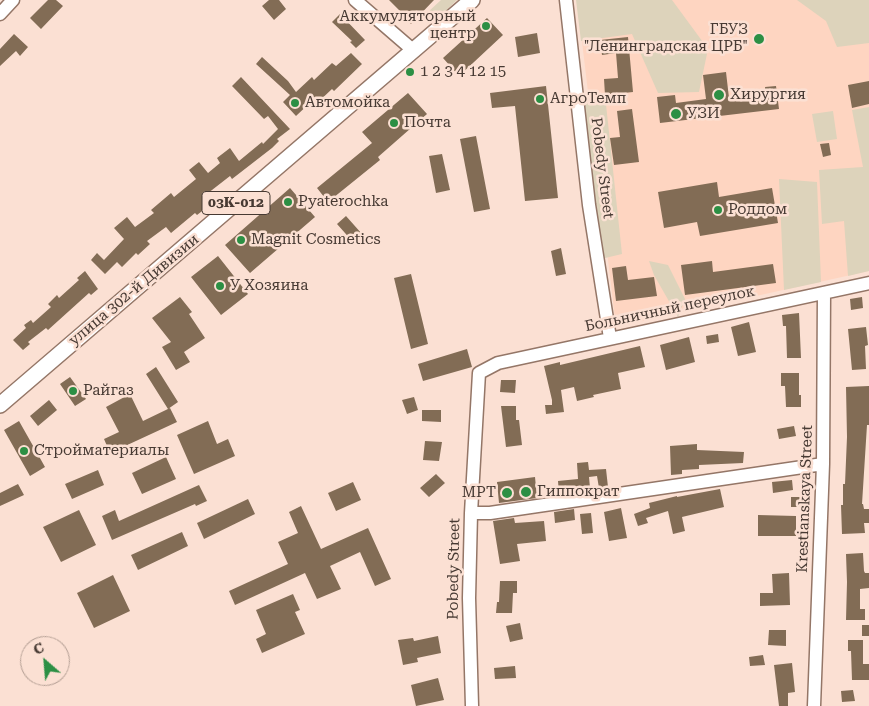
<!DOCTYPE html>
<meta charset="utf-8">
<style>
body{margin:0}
#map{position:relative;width:869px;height:706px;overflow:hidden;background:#fbe0d3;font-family:"Roboto Serif",serif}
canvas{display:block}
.north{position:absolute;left:20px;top:636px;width:50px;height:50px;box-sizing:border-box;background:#fbe0d3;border:1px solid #b39e93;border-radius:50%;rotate:333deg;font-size:14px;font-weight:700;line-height:20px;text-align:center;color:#473a33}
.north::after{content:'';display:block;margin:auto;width:18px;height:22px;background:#2c8f44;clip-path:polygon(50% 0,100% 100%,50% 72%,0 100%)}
</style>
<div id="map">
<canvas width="869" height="706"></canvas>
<div class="north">С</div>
</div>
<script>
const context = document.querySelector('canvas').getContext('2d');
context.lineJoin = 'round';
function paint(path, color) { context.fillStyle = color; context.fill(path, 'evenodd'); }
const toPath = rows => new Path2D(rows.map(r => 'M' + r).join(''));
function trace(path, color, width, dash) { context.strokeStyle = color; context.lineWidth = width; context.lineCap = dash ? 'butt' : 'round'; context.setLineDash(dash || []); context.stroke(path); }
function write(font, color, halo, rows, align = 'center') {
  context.font = font + ' "Roboto Serif",serif'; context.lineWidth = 5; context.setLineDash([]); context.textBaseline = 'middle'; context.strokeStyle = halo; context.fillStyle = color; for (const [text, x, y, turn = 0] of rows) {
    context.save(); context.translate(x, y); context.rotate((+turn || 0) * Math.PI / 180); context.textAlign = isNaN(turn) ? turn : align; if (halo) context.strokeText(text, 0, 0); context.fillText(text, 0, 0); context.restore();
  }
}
const built = toPath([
 [577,0,869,0,869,271,616,327]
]);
const green = toPath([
 [441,0,457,0,436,20,428,12],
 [576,0,672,0,708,49,699,92,658,93,632,34,581,41],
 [797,0,869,0,869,43,837,47,826,21],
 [605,95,622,254,601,259,576,101],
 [869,107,869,271,848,276,844,221,822,224,819,170,863,167,852,110],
 [833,111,837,139,817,142,812,114],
 [779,179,817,182,821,282,784,290],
 [649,261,668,265,685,299,678,317,654,275]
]);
const building = toPath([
 [48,0,56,0,63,6,41,29,30,18],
 [269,0,279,0,286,9,274,20,262,6],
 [389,0,434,0,411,24,398,12,400,11],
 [340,14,365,40,356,48,350,42,352,41,332,22],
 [487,18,503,35,459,76,443,58],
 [537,33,540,53,518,57,515,37],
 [14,34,28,47,20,56,16,51,0,66,0,49],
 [628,37,633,92,605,95,604,79,618,78,616,53,602,55,600,40],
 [351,53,362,64,334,91,332,89,316,104,313,100,296,116,283,102,290,95,256,64,262,57,288,81,296,92,312,77,314,80,332,63,336,66],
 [726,72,729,98,766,94,765,87,776,86,779,109,660,123,657,97,675,95,676,103,706,99,703,75],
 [241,77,290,129,277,139,279,141,272,148,232,179,230,176,203,197,210,205,197,215,195,213,171,233,166,227,147,241,150,244,138,255,136,253,122,267,117,262,105,274,91,260,97,253,104,260,124,239,114,228,127,217,135,227,154,213,151,210,171,193,174,197,196,179,189,170,199,162,208,173,220,163,217,158,230,148,239,161,262,142,263,144,278,129,268,116,264,119,232,86],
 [869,81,869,104,852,108,848,85],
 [546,86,558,198,525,201,515,106,492,108,490,93],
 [408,93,427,114,378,157,380,160,328,202,317,188,372,143,362,132],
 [632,109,639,162,614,165,610,138,620,137,617,111],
 [476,136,490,209,474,212,460,139],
 [829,143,831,155,823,157,820,144],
 [442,154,450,190,436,193,429,156],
 [717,182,719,197,772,188,778,223,700,236,697,222,664,228,658,192],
 [290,188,315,217,250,273,225,245],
 [346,216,362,234,353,242,337,224],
 [561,248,566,274,556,276,551,251],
 [218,256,248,294,221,315,191,277],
 [712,261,713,272,773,264,776,283,685,295,681,265],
 [626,266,628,280,654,277,657,296,616,301,612,268],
 [85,271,98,289,91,295,89,293,48,330,46,328,28,342,30,344,23,350,13,340,26,328,24,325,31,320,33,323,51,307,48,304,57,295,59,298,79,280,77,278],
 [411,274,428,344,411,349,394,278],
 [180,297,192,312,189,314,205,338,184,352,190,362,176,370,162,347,171,342,152,318],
 [862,297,863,308,851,310,850,299],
 [799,313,801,358,787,358,786,326,783,326,782,315],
 [749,322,756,352,738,356,731,327],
 [866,327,868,345,865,346,866,369,852,370,848,329],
 [718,334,719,342,707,344,706,336],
 [689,337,695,362,666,370,660,345],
 [640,346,645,367,618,373,621,389,593,395,594,397,577,401,574,387,561,390,564,412,546,414,545,405,552,405,552,400,544,366,560,362,560,365],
 [467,349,472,367,423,381,418,364],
 [156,367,178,402,168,409,146,374],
 [781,373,799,373,799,395,801,395,801,407,786,407,785,386,781,386],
 [70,377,86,399,75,406,60,384],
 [501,380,516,380,515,393,500,392],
 [869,386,869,425,867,425,862,504,863,504,864,509,869,509,869,523,864,523,865,533,842,534,841,505,843,505,843,484,845,484,847,437,846,387],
 [130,394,143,421,170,408,177,422,110,453,104,439,119,432,106,407],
 [414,397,418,410,407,414,402,400],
 [49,400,57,410,38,426,30,416],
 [501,406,516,406,516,420,519,420,522,445,506,447],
 [422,410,441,410,441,422,422,421],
 [19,421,45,467,30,476,4,430],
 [208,421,217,444,228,439,235,456,194,474,177,435],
 [794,426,796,436,779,439,777,429],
 [425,441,442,442,439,461,423,460],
 [697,444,697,450,744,452,743,463,699,465,699,469,682,470,682,474,671,475,670,446],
 [166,457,176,479,142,494,132,473],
 [588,462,589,470,606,469,608,487,599,488,597,476,589,477,590,488,573,490,573,493,559,494,558,481,578,479,577,463],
 [98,470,104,485,72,499,65,484],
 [436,474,445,483,429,497,420,488],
 [535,477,537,498,499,503,497,482],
 [792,480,793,490,773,493,772,482],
 [353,482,361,500,336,511,328,493],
 [18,484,24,495,0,506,0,493],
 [199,485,207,501,196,506,195,504,112,540,102,516,115,510,119,521],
 [720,489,724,507,682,517,685,531,673,534,668,511,646,518,648,523,638,526,634,514,650,508,649,503,677,496,677,497],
 [791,497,800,497,800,507,791,507],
 [248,499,255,514,204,539,197,523],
 [301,506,321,549,368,528,391,579,375,586,360,552,330,566,341,589,317,599,305,573,235,605,229,591,288,564,278,542,298,533,289,512],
 [621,508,627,538,609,541,604,512],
 [574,509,575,520,555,523,554,512],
 [79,510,96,545,61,562,43,527],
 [591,513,593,533,582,534,580,514],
 [758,515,796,516,796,536,758,536],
 [514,518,515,523,544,521,546,541,517,544,520,561,500,564,493,521],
 [182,532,188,546,138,570,131,555],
 [863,553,864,571,865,573,869,573,869,588,860,589,860,609,865,609,865,620,846,620,847,582,846,554],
 [789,573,790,605,760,606,760,593,773,593,772,574],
 [113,575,130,611,94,628,77,593],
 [500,581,517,581,517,593,513,593,512,613,496,613,497,602,499,602],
 [293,594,300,610,295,612,305,634,262,653,256,639,266,634,256,610],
 [520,623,523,639,510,642,506,626],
 [862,625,869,625,869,636,862,636],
 [769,630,786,630,786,646,768,645],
 [438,636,441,653,417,658,418,662,403,665,398,640,413,638,414,641],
 [848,640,863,640,863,664,869,664,869,680,852,680,851,651,848,651],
 [763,655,765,665,750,666,749,657],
 [792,663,795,692,788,693,788,706,779,706,774,665],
 [515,666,516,678,495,679,494,668],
 [438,678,444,700,416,706,411,685],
 [853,690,855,701,842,702,841,691]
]);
const minor = toPath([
 [355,0,414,51],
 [566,0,589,205,610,338],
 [0,14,13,0],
 [471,513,490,513,823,464],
 [472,706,469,598,471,513,479,373,498,363,869,283],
 [814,706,823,464,824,293]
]);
const major = toPath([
 [0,405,472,0]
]);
const markers = [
 [486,26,5,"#2c8f44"],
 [759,39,6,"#2c8f44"],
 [410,72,5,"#2c8f44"],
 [719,95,6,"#2c8f44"],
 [540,99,5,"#2c8f44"],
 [295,103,5,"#2c8f44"],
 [676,114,6,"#2c8f44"],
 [394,123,5,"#2c8f44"],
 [288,202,5,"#2c8f44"],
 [718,210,5,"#2c8f44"],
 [241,240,5,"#2c8f44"],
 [220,286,5,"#2c8f44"],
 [73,391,5,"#2c8f44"],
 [24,451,5,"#2c8f44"],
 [526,492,6,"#2c8f44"],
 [507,493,6,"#2c8f44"]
];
const shields = [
 [236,203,68]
];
const shieldNames = [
 ["03К-012",236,203]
];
const poiNames = [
 ["Аккумуляторный",476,17,"right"],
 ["центр",476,34,"right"],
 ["ГБУЗ",748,30,"right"],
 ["\"Ленинградская ЦРБ\"",748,47,"right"],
 ["1 2 3 4 12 15",420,72],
 ["Хирургия",730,95],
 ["АгроТемп",550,99],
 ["Автомойка",305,103],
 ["УЗИ",687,114],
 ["Почта",404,123],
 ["Pyaterochka",298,202],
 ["Роддом",728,210],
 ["Magnit Cosmetics",251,240],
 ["У Хозяина",230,286],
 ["Райгаз",83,391],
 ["Стройматериалы",34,451],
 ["Гиппократ",537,492],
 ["МРТ",496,493,"right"]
];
const streetNames = [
 ["Pobedy Street",602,168,83],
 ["улица 302-й Дивизии",134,290,-40],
 ["Больничный переулок",670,309,-12],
 ["Krestianskaya Street",805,499,-88],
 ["Pobedy Street",454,569,-89]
];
paint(built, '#fed5c1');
paint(green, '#ddd3bb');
paint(building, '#826c55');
trace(minor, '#947667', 15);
trace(major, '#947667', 18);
trace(minor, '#fff', 12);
trace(major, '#fff', 15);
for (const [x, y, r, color] of markers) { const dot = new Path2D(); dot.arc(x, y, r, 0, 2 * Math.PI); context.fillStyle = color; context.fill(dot); trace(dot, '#fbe0d3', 2); }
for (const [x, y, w] of shields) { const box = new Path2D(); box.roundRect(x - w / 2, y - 11.5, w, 23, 4); context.fillStyle = '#fbe0d3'; context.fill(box); trace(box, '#473a33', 1); }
write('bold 14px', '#473a33', null, shieldNames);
write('15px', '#473a33', '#fbe0d3', poiNames, 'left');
write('15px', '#473a33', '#fbe0d3', streetNames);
</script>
